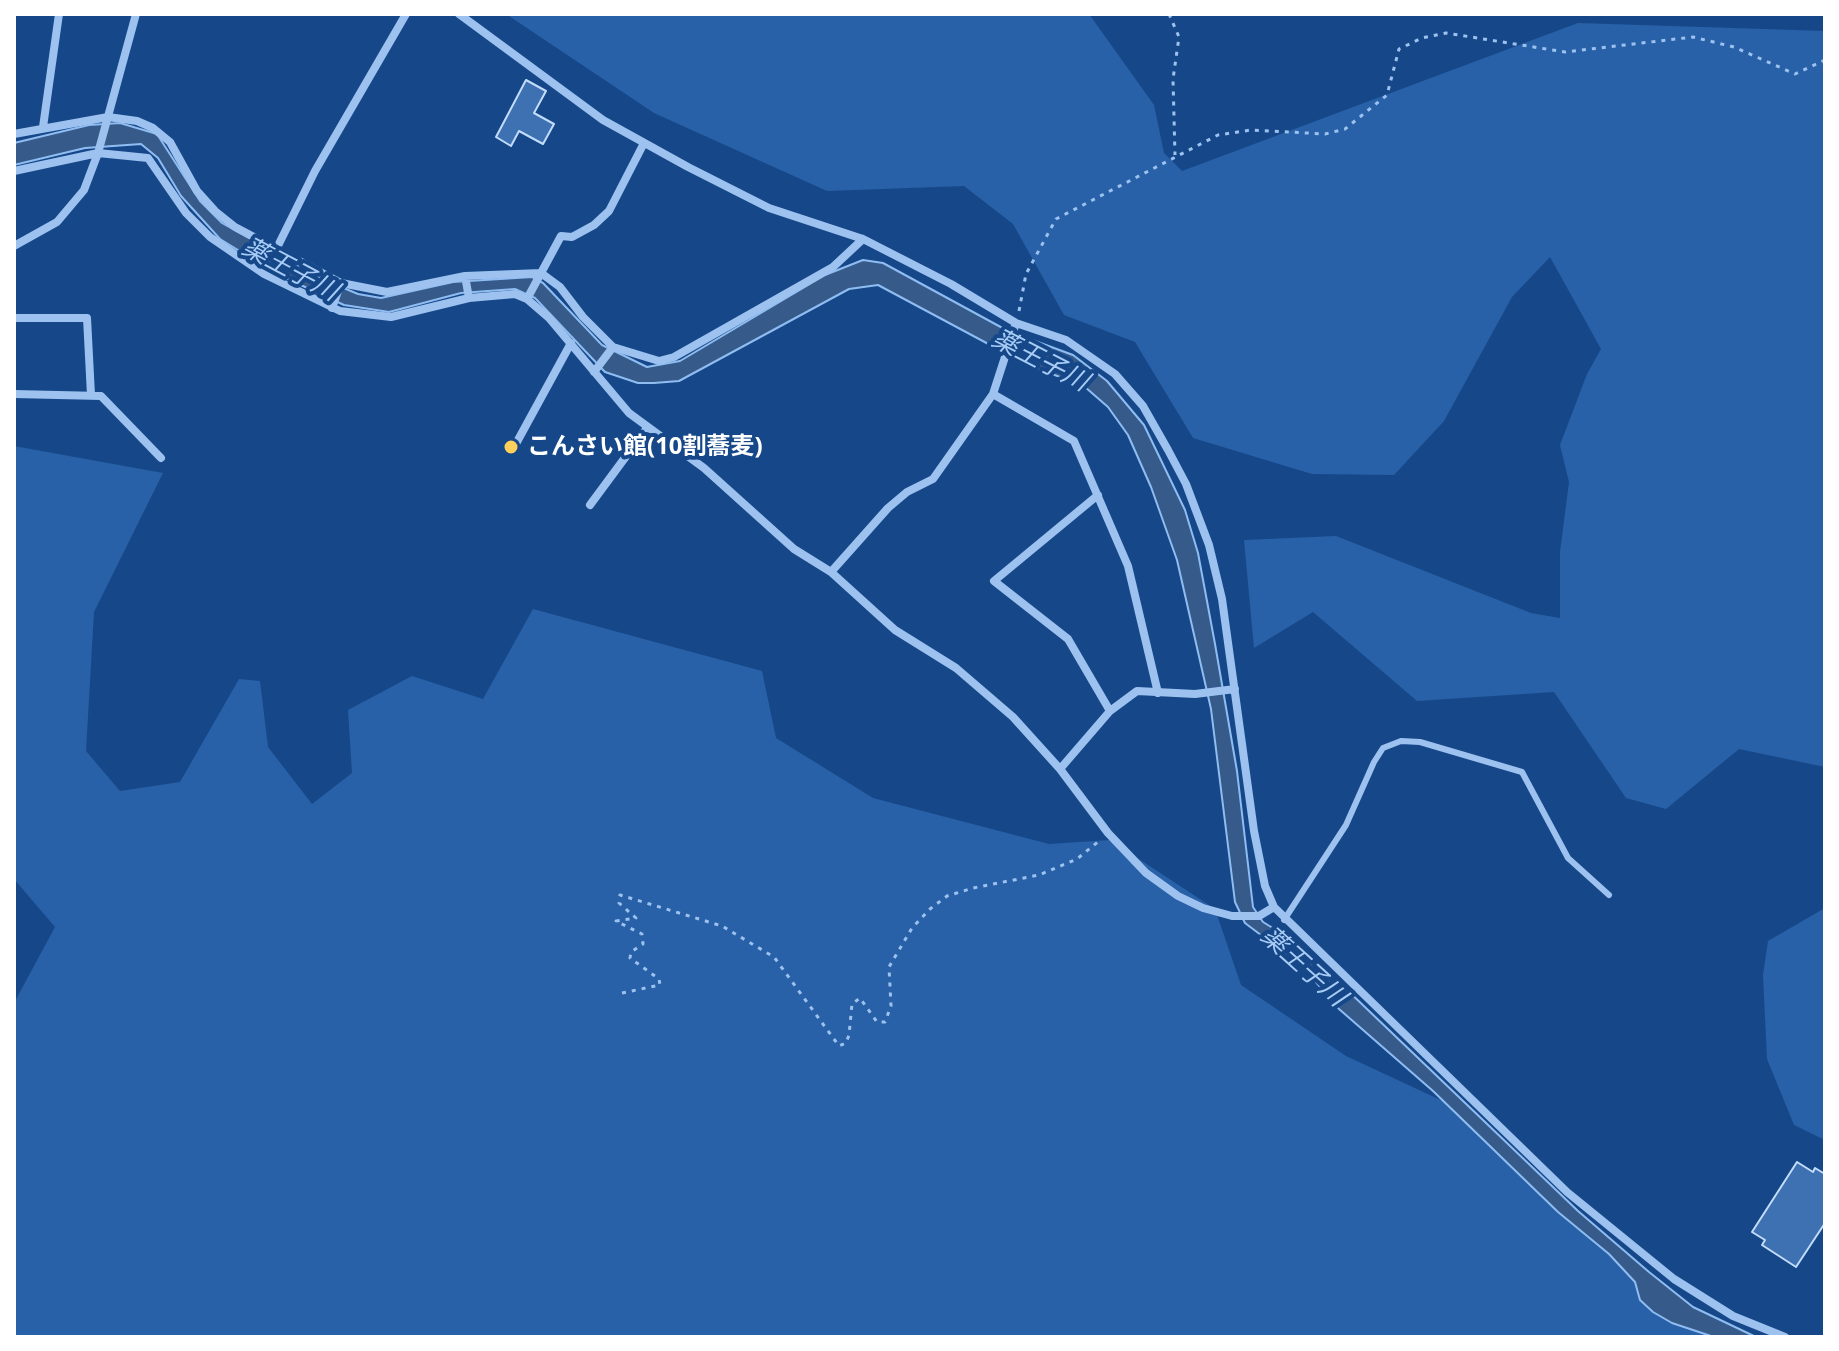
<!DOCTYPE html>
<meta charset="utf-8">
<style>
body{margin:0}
#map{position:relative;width:1839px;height:1351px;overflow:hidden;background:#164889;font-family:"Open Sans",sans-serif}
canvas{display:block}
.frame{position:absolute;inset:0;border:16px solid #fff;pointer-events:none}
</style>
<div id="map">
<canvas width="1839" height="1351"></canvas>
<div class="frame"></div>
</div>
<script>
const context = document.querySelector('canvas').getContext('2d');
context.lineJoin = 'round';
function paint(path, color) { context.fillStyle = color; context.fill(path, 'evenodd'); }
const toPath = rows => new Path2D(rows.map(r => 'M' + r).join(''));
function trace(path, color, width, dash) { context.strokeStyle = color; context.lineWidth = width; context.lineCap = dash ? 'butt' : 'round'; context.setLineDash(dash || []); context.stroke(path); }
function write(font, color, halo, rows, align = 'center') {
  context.font = font + ' "Open Sans","Noto Sans JP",sans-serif'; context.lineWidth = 8; context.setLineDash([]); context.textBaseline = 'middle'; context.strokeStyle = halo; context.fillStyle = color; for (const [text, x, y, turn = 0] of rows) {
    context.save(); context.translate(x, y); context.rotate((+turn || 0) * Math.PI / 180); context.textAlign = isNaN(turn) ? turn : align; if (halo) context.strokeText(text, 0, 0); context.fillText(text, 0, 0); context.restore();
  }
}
const green = toPath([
 [506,14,1089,14,1154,105,1164,153,1182,171,1578,23,1825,31,1825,767,1739,749,1666,809,1626,798,1554,692,1417,701,1313,612,1254,648,1244,540,1336,536,1531,613,1560,618,1560,552,1569,482,1560,445,1587,374,1601,349,1550,257,1512,297,1444,421,1394,475,1312,474,1193,438,1135,342,1064,315,1013,224,964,186,827,191,654,113],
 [14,446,163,473,94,612,86,751,120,791,180,782,239,679,260,681,268,747,312,804,352,773,348,710,412,676,483,699,533,609,762,671,776,738,873,798,1049,844,1110,840,1215,909,1241,985,1346,1056,1475,1116,1672,1303,1735,1337,14,1337,14,1003,55,927,14,879],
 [1825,908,1825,1140,1794,1125,1767,1059,1763,975,1768,941]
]);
const water = toPath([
 [120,123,157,134,200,201,222,223,322,279,358,294,381,298,453,282,532,277,543,283,602,345,647,367,680,361,825,275,863,260,883,263,1008,331,1073,355,1107,381,1144,425,1185,510,1198,553,1215,644,1237,771,1253,907,1263,922,1305,948,1338,985,1344,987,1578,1211,1649,1272,1693,1307,1756,1337,1714,1337,1672,1323,1653,1312,1640,1300,1635,1282,1609,1254,1558,1212,1433,1091,1339,1009,1303,967,1245,923,1235,902,1211,709,1177,560,1151,487,1128,435,1108,407,1085,387,1022,362,878,285,849,289,679,381,654,383,638,383,605,372,535,298,515,289,461,293,389,312,344,305,277,274,220,239,181,196,158,158,141,144,85,148,14,165,14,143,89,125,120,123]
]);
const building = toPath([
 [526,80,546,91,534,113,554,124,543,144,519,131,511,146,496,137,526,80],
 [1797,1162,1813,1172,1815,1168,1825,1174,1825,1223,1796,1267,1762,1245,1765,1240,1752,1232,1797,1162]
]);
const path = toPath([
 [1169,14,1179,37,1173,79,1175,155],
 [1019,311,1026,274,1056,219,1218,135,1251,130,1325,134,1345,129,1387,95,1399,49,1422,38,1446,33,1565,52,1693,37,1734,47,1795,74,1825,60],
 [622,993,660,985,659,979,630,958,631,952,643,944,642,934,616,921,636,918,619,903,620,895,722,926,774,957,839,1046,846,1043,849,1035,852,1004,860,998,877,1022,885,1022,891,1006,889,967,912,928,930,909,947,896,973,888,1039,875,1077,859,1099,841]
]);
const service = toPath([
 [1284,920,1346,825,1374,762,1383,748,1401,741,1420,742,1522,772,1568,858,1609,895]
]);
const minor = toPath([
 [459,14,603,120,688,167,769,208,863,239,951,284,1016,323,1066,340,1115,374,1143,406,1168,450,1186,484,1209,545,1222,599,1254,831,1265,886,1274,907,1567,1192,1674,1279,1733,1316,1785,1337],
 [43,127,59,14],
 [14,134,108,117,137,121,153,128,170,142,197,191,215,211,235,227,341,283,387,292,465,276,541,273,560,287,583,317,613,347,659,361,674,357,833,267,863,239],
 [14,171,98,153,148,158,186,213,210,237,264,274,340,311,391,317,469,298,515,294,527,299,549,318,629,413,704,468,794,549,831,572,895,630,956,668,1013,717,1060,769,1108,833,1146,873,1178,896,1203,908,1232,916,1259,916,1274,907],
 [14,246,57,222,84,190,98,153,136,14],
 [264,274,315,171,406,14],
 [465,276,469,298],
 [527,299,561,236,572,237,594,225,609,211,644,143],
 [332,308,341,283],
 [14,318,87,318,91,395],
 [594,372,613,347],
 [14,394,101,396,161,458],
 [993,394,1074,441,1128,566,1158,693],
 [512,451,571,343],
 [1098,495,994,581,1068,639,1110,711],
 [590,505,647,428],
 [831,572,888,508,907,492,933,479,993,394,1016,323],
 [1060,769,1110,711,1137,691,1195,694,1235,689]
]);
const markers = [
 [511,447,8,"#ffd05b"]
];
const poiNames = [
 ["こんさい館(10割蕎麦)",527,447]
];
const waterNames = [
 ["薬王子川",290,270,28],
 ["薬王子川",1040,361,27],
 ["薬王子川",1303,967,42]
];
paint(green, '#2861a8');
paint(water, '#365b8b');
trace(water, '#8fbdf2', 2);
paint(building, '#3e71b2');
trace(building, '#c3dcfb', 2);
trace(path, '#9dc2ef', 3, [4, 6]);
trace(service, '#9dc2ef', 6);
trace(minor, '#9dc2ef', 8);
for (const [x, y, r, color] of markers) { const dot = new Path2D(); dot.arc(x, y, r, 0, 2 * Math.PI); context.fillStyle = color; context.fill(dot); trace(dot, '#164889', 3); }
write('bold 24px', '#fff', '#164889', poiNames, 'left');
write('italic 26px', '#a8ccf6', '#164889', waterNames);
</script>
